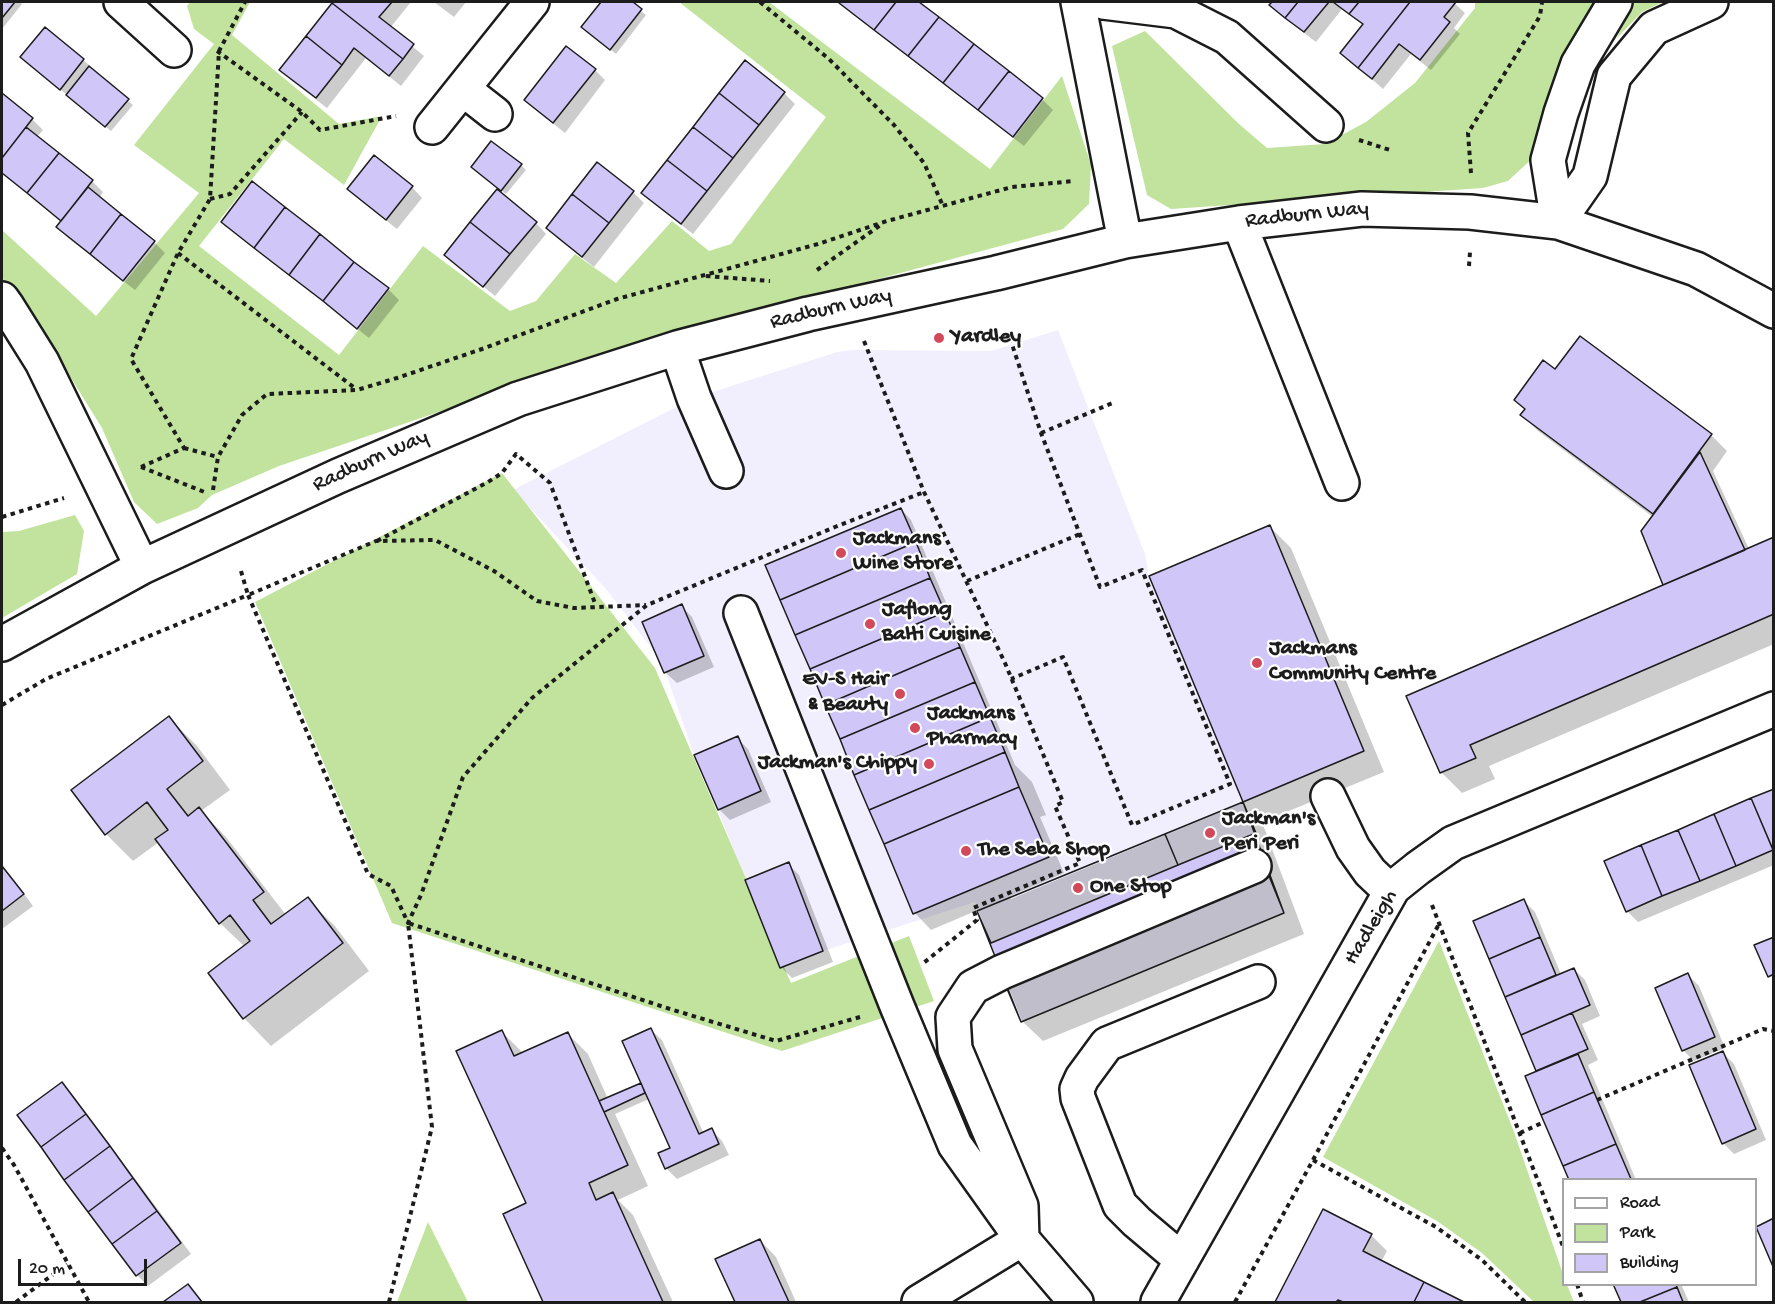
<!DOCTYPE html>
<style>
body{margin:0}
#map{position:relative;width:1775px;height:1304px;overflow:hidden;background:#fff;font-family:"Gochi Hand",sans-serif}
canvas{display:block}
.frame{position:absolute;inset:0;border:3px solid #1c1c1c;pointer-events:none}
.legend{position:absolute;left:1562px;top:1178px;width:195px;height:108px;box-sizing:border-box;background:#fff;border:2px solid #a4a4a4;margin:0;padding:8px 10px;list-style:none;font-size:18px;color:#1c1c1c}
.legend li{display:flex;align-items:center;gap:12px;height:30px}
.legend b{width:30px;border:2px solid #a4a4a4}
.scale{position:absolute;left:18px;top:1259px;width:129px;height:27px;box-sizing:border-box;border:3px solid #1c1c1c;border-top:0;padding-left:8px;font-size:18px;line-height:21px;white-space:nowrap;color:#1c1c1c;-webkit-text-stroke:4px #fff;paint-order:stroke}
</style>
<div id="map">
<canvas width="1775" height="1304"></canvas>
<div class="frame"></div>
<ul class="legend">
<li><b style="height:8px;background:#fff"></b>Road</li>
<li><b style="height:16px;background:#c1e39d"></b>Park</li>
<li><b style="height:16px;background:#d0c6f8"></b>Building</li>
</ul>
<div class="scale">20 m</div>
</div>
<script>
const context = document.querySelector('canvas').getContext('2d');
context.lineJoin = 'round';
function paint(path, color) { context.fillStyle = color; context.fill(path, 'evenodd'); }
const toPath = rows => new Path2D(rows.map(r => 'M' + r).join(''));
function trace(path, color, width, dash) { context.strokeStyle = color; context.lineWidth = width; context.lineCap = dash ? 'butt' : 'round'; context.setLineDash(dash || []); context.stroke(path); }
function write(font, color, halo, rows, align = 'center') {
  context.font = font + ' "Gochi Hand",sans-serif'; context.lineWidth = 4.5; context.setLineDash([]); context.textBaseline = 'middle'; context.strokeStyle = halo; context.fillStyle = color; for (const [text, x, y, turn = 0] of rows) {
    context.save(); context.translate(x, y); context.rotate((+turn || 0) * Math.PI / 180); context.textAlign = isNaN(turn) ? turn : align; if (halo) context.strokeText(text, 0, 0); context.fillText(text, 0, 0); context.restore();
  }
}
const built = toPath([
 [1058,330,1145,554,1149,576,1256,833,1269,876,1284,913,1021,1022,975,902,823,951,780,968,718,810,694,755,662,662,606,589,513,490,694,398,837,352,854,350,991,351]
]);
const green = toPath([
 [190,2,250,2,232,35,339,124,382,116,344,185,284,139,199,246,339,355,423,246,510,311,536,301,575,254,616,283,672,221,709,251,731,244,826,117,679,2,769,2,990,169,1062,76,1091,165,1089,204,1063,229,649,341,279,466,212,495,198,508,157,524,134,502,102,428,27,307,2,278,2,230,96,316,199,193,134,145,214,44,194,29,187,6],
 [1475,2,1600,2,1556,72,1535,156,1508,181,1483,188,1171,209,1147,195,1112,46,1145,31,1239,124,1267,148,1325,144,1366,122,1415,83,1475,8],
 [1635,2,1663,2,1642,12,1616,39],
 [502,473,655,668,791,983,909,936,934,1001,782,1051,392,923,255,602],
 [75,515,84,531,77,574,2,618,2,532,19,531],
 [1439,941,1514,1132,1563,1274,1564,1284,1567,1285,1574,1302,1534,1302,1482,1253,1437,1221,1323,1157],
 [428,1222,468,1302,397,1302]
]);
const shadow = toPath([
 [2,2,20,2,22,4,2,29],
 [335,2,411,2,390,28,424,56,401,86,366,58,327,108,292,81,281,70],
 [434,2,466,2,454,17],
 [603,2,630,2,646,15,616,54,583,27],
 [837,2,916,2,1042,99,1053,110,1024,146],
 [1274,2,1422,2,1425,4,1427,2,1453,2,1465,13,1454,28,1460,34,1431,70,1411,54,1383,89,1342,53,1364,26,1342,9,1316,42,1282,16,1271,5],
 [45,29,83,60,89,65,87,67,133,105,111,131,27,62],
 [746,62,784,93,795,104,693,234,654,204,643,193],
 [595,70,605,80,565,133,536,110,526,100],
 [2,95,32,119,43,130,37,137,92,181,103,192,99,198,154,242,165,253,135,290,68,238,58,227,62,222,2,173],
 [521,165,526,170,506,194,478,172],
 [412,187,422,198,397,229,360,200,349,189],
 [633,192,644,203,594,267,558,239,548,228],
 [223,222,388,289,399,300,369,338,234,232],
 [536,223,546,234,495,296,457,265],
 [1580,338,1711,435,1727,451,1713,471,1749,549,1774,539,1774,644,1489,766,1495,779,1462,793,1441,772,1408,697,1665,586,1653,517,1538,431,1522,415,1526,410,1516,400,1555,372],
 [901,509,911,520,1015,765,1032,782,1046,815,1040,817,1064,873,1010,896,1011,899,1245,802,1151,576,1270,527,1291,548,1384,772,1262,822,1304,934,1043,1041,1022,1021,978,910,931,930,915,913,767,566],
 [681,606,692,617,714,667,677,683,666,673,644,622],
 [169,718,197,746,230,790,201,811,226,837,286,915,307,899,335,926,369,971,271,1046,244,1018,245,947,220,923,159,842,133,861,106,834],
 [737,738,748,749,771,802,730,820,719,809],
 [1774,791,1774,865,1638,922,1627,911,1606,862],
 [788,864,799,875,833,962,792,978,781,967],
 [2,868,13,879,33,906,2,929],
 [1524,901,1535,912,1561,974,1574,969,1585,980,1600,1016,1582,1024,1598,1060,1588,1065,1636,1180,1570,1180,1538,1072,1474,922],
 [1688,975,1699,986,1725,1048,1694,1061,1683,1050],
 [651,1030,662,1040,704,1134,712,1130,722,1141,729,1155,677,1179,666,1168,672,1148,649,1099,615,1114,648,1186,618,1200,633,1215,673,1302,544,1302,505,1215,528,1204,502,1032,523,1053,567,1033,588,1054,608,1099,642,1083],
 [1723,1053,1734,1064,1766,1140,1734,1154,1723,1143],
 [62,1084,73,1095,191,1254,148,1286,137,1275],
 [1323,1211,1371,1235,1387,1251,1381,1262,1461,1302,1276,1302],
 [760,1240,776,1257,796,1302,737,1302,717,1259],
 [1615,1284,1681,1284,1689,1302,1622,1302],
 [188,1286,203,1302,166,1302]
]);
const building = toPath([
 [2,2,15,2,2,18,2,2],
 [333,2,392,2,379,17,414,44,403,59,332,3,333,2],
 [601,2,633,2,642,9,610,50,581,27,601,2],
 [840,2,896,2,874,30,839,3,840,2],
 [896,2,919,2,939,17,908,56,874,30,896,2],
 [1272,2,1298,2,1285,18,1269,5,1272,2],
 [1298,2,1329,2,1304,32,1285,18,1298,2],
 [1333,2,1359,2,1349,14,1333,2],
 [1359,2,1410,2,1358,68,1340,53,1363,24,1349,14,1359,2],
 [1410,2,1456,2,1444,17,1450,22,1420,60,1399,44,1372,79,1358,68,1410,2],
 [332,3,403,59,389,76,354,48,342,65,306,36,332,3],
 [939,17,974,44,943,83,908,56,939,17],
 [45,27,84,59,60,90,20,57,45,27],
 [306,36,342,65,316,98,279,70,306,36],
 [974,44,1009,71,978,110,943,83,974,44],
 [566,46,596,69,553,123,524,100,566,46],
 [745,60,785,92,759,125,719,93,745,60],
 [89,66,129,99,105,127,66,95,89,66],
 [1009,71,1043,98,1013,137,978,110,1009,71],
 [2,93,33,118,2,158,2,93],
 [719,93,759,125,733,158,693,127,719,93],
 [26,127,59,153,27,193,2,173,2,158,26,127],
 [693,127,733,158,707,191,667,160,693,127],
 [491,141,522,164,501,191,471,167,491,141],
 [59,153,93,180,61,221,27,193,59,153],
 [374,155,413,186,386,220,347,189,374,155],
 [667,160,707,191,681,224,641,193,667,160],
 [597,162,634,191,609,223,572,194,597,162],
 [252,181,285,207,254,248,221,222,252,181],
 [88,187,121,214,90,254,56,227,88,187],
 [497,189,537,222,510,254,470,222,497,189],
 [572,194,609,223,582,257,546,228,572,194],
 [285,207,320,234,289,275,254,248,285,207],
 [121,214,155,241,123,281,90,254,121,214],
 [470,222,510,254,483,287,444,255,470,222],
 [320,234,354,262,323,301,289,275,320,234],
 [354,262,389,288,357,329,323,301,354,262],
 [1580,336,1712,434,1653,514,1520,415,1525,409,1514,400,1543,360,1555,369,1580,336],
 [1700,452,1745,550,1663,585,1641,531,1700,452],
 [901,508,916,542,780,600,765,565,901,508],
 [1270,525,1364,751,1243,802,1149,576,1270,525],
 [1774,537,1774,614,1470,745,1476,758,1440,773,1406,696,1774,537],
 [916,542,930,578,795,635,780,600,916,542],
 [930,578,945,612,810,669,795,635,930,578],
 [682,604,704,656,664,673,642,622,682,604],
 [945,612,960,647,825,705,810,669,945,612],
 [960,647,975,682,840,739,825,705,960,647],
 [975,682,990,717,854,775,840,739,975,682],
 [169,716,203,761,167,789,188,816,199,807,264,892,253,900,271,924,308,897,343,943,243,1019,208,973,250,941,230,915,219,924,155,839,168,830,147,802,105,835,71,790,169,716],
 [990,717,1005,752,869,810,854,775,990,717],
 [738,736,761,791,718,810,694,755,738,736],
 [1005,752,1019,787,884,844,869,810,1005,752],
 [1019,787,1049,857,913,914,884,844,1019,787],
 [1774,789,1774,852,1751,798,1774,789],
 [1751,798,1773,850,1736,866,1714,814,1751,798],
 [1243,802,1284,913,1021,1022,977,911,1243,802],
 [1243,802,1256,833,1178,865,1165,834,1243,802],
 [1714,814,1736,866,1700,881,1678,830,1714,814],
 [1678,830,1700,881,1662,896,1641,845,1678,830],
 [1165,834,1178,865,991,943,977,911,1165,834],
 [1641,845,1662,896,1626,912,1604,861,1641,845],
 [789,862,823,951,780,968,745,880,789,862],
 [2,866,24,894,2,911,2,866],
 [1269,876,1284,913,1021,1022,1005,984,1269,876],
 [1524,899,1540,937,1489,959,1473,921,1524,899],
 [1540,937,1556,975,1505,997,1489,959,1540,937],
 [1774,937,1774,974,1768,977,1754,945,1774,937],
 [1574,968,1590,1005,1521,1035,1505,997,1574,968],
 [1688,973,1715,1037,1682,1051,1655,988,1688,973],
 [1572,1013,1588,1049,1536,1071,1521,1035,1572,1013],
 [651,1028,699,1134,712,1128,719,1144,665,1169,658,1153,670,1148,622,1041,651,1028],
 [502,1030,514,1056,568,1032,628,1165,589,1183,596,1200,613,1192,663,1302,543,1302,503,1214,526,1203,456,1051,502,1030],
 [1723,1051,1756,1129,1722,1144,1689,1065,1723,1051],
 [1578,1054,1594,1092,1541,1115,1525,1076,1578,1054],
 [62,1082,86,1114,41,1147,17,1115,62,1082],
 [641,1083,645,1093,604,1112,599,1101,641,1083],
 [1594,1092,1616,1144,1563,1166,1541,1115,1594,1092],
 [86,1114,110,1146,64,1180,41,1147,86,1114],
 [1616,1144,1631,1179,1569,1180,1563,1166,1616,1144],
 [110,1146,133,1178,88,1212,64,1180,110,1146],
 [133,1178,157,1211,112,1244,88,1212,133,1178],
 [1323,1209,1372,1234,1363,1251,1424,1282,1414,1302,1343,1302,1338,1300,1336,1302,1275,1302,1323,1209],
 [157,1211,181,1243,136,1276,112,1244,157,1211],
 [1774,1218,1774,1269,1756,1227,1774,1218],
 [760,1239,789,1302,735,1302,715,1259,760,1239],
 [1424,1282,1464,1302,1414,1302,1424,1282],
 [188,1284,202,1302,163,1302,188,1284],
 [1613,1284,1676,1284,1677,1287,1640,1302,1621,1302,1613,1284],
 [1677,1287,1683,1302,1640,1302,1677,1287]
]);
const path = toPath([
 [760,2,829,59,894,125,924,163,943,206],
 [217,51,302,112,320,130,396,116],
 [1359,140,1393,151],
 [1471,173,1468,133,1540,16,1542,2],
 [210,199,230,194,302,112],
 [178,253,356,389],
 [1469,266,1470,252],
 [817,270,882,224],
 [706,276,770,281],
 [1010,338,1041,433,1100,587,1142,570,1230,784,1132,825,1063,657,1011,679],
 [864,341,924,492,1005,663,1063,802,1055,806,1080,863,973,908,977,920,921,965],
 [1041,433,1115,402],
 [184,448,218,457],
 [141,467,207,493],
 [141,467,184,448,131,359,178,253,210,199,219,51,245,2],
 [213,490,218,457,242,415,267,394,357,390,397,378,482,349,617,299,818,244,887,221,1012,187,1074,181],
 [2,517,64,498],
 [377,541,488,482,502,473,516,454,550,483,596,606],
 [241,571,248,595,376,541,435,540,494,571,537,601,574,608,646,605],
 [967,581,1080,534],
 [2,705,46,679,248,595,368,874,391,886,408,923,421,895,463,777,532,698,647,605,835,527,924,492],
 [1432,905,1564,1249],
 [1597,1100,1763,1029,1774,1031],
 [1520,1133,1544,1122],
 [2,1148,14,1165,89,1302],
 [1313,1160,1439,924],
 [1577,1284,1583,1302],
 [16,1302,67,1264],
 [389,1302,432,1127,408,923,670,1009,776,1041,860,1017],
 [1235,1302,1313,1160,1436,1227,1482,1260,1525,1302]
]);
const minor = toPath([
 [121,2,174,50],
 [1078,2,1125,241],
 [1103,2,1176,11,1227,37,1326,125],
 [463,89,495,114],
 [432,127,532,2],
 [1558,222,1590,176,1614,76,1654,28,1711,2],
 [1558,222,1548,160,1561,113,1578,64,1615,2],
 [1239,223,1342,483],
 [2,299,7,306,42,362,142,567],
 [677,348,694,398,726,471],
 [741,613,897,1006,955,1145,1022,1239,1076,1302],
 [2,644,142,567,338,476,518,399,677,348,808,314,996,273,1125,241,1239,223,1362,209,1470,212,1558,222,1696,269,1774,311],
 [1328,796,1353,848,1370,872,1389,890,1393,888],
 [1182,1260,1137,1222,1120,1205,1078,1098,1077,1089,1082,1078,1107,1044,1258,982],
 [919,1302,1022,1239,1021,1206,955,1049,953,1017,973,987,1002,972,1254,866],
 [1158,1302,1393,888,1418,868,1453,843,1774,709]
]);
const markers = [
 [939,338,6,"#d1495b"],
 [841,553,6,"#d1495b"],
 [870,624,6,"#d1495b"],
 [1257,663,6,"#d1495b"],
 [900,694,6,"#d1495b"],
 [915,728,6,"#d1495b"],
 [929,764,6,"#d1495b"],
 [1210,833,6,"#d1495b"],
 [966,851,6,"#d1495b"],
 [1078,888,6,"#d1495b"]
];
const streetNames = [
 ["Radburn Way",1307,216,-6],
 ["Radburn Way",831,310,-13],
 ["Radburn Way",371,462,-24],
 ["Hadleigh",1372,928,-59]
];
const poiNames = [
 ["Yardley",951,338],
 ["Jackmans",853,540],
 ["Wine Store",853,565],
 ["Jaflong",882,611],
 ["Balti Cuisine",882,636],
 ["Jackmans",1269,650],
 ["Community Centre",1269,675],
 ["EV-S Hair",888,681,"right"],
 ["& Beauty",888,706,"right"],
 ["Jackmans",927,715],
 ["Pharmacy",927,740],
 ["Jackman's Chippy",917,764,"right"],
 ["Jackman's",1222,820],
 ["Peri Peri",1222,845],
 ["The Seba Shop",978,851],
 ["One Stop",1090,888]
];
paint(built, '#f1eefd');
paint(green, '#c1e39d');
paint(shadow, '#0003');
paint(building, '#d0c6f8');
trace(building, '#1c1c1c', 1.5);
trace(minor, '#1c1c1c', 38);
trace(path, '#1c1c1c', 4, [4.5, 4.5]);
trace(minor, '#fff', 33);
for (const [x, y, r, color] of markers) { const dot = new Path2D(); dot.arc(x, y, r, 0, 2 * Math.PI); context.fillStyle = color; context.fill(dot); trace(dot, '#fff', 2); }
write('22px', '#1c1c1c', '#fff', streetNames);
write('bold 22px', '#1c1c1c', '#fff', poiNames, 'left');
</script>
